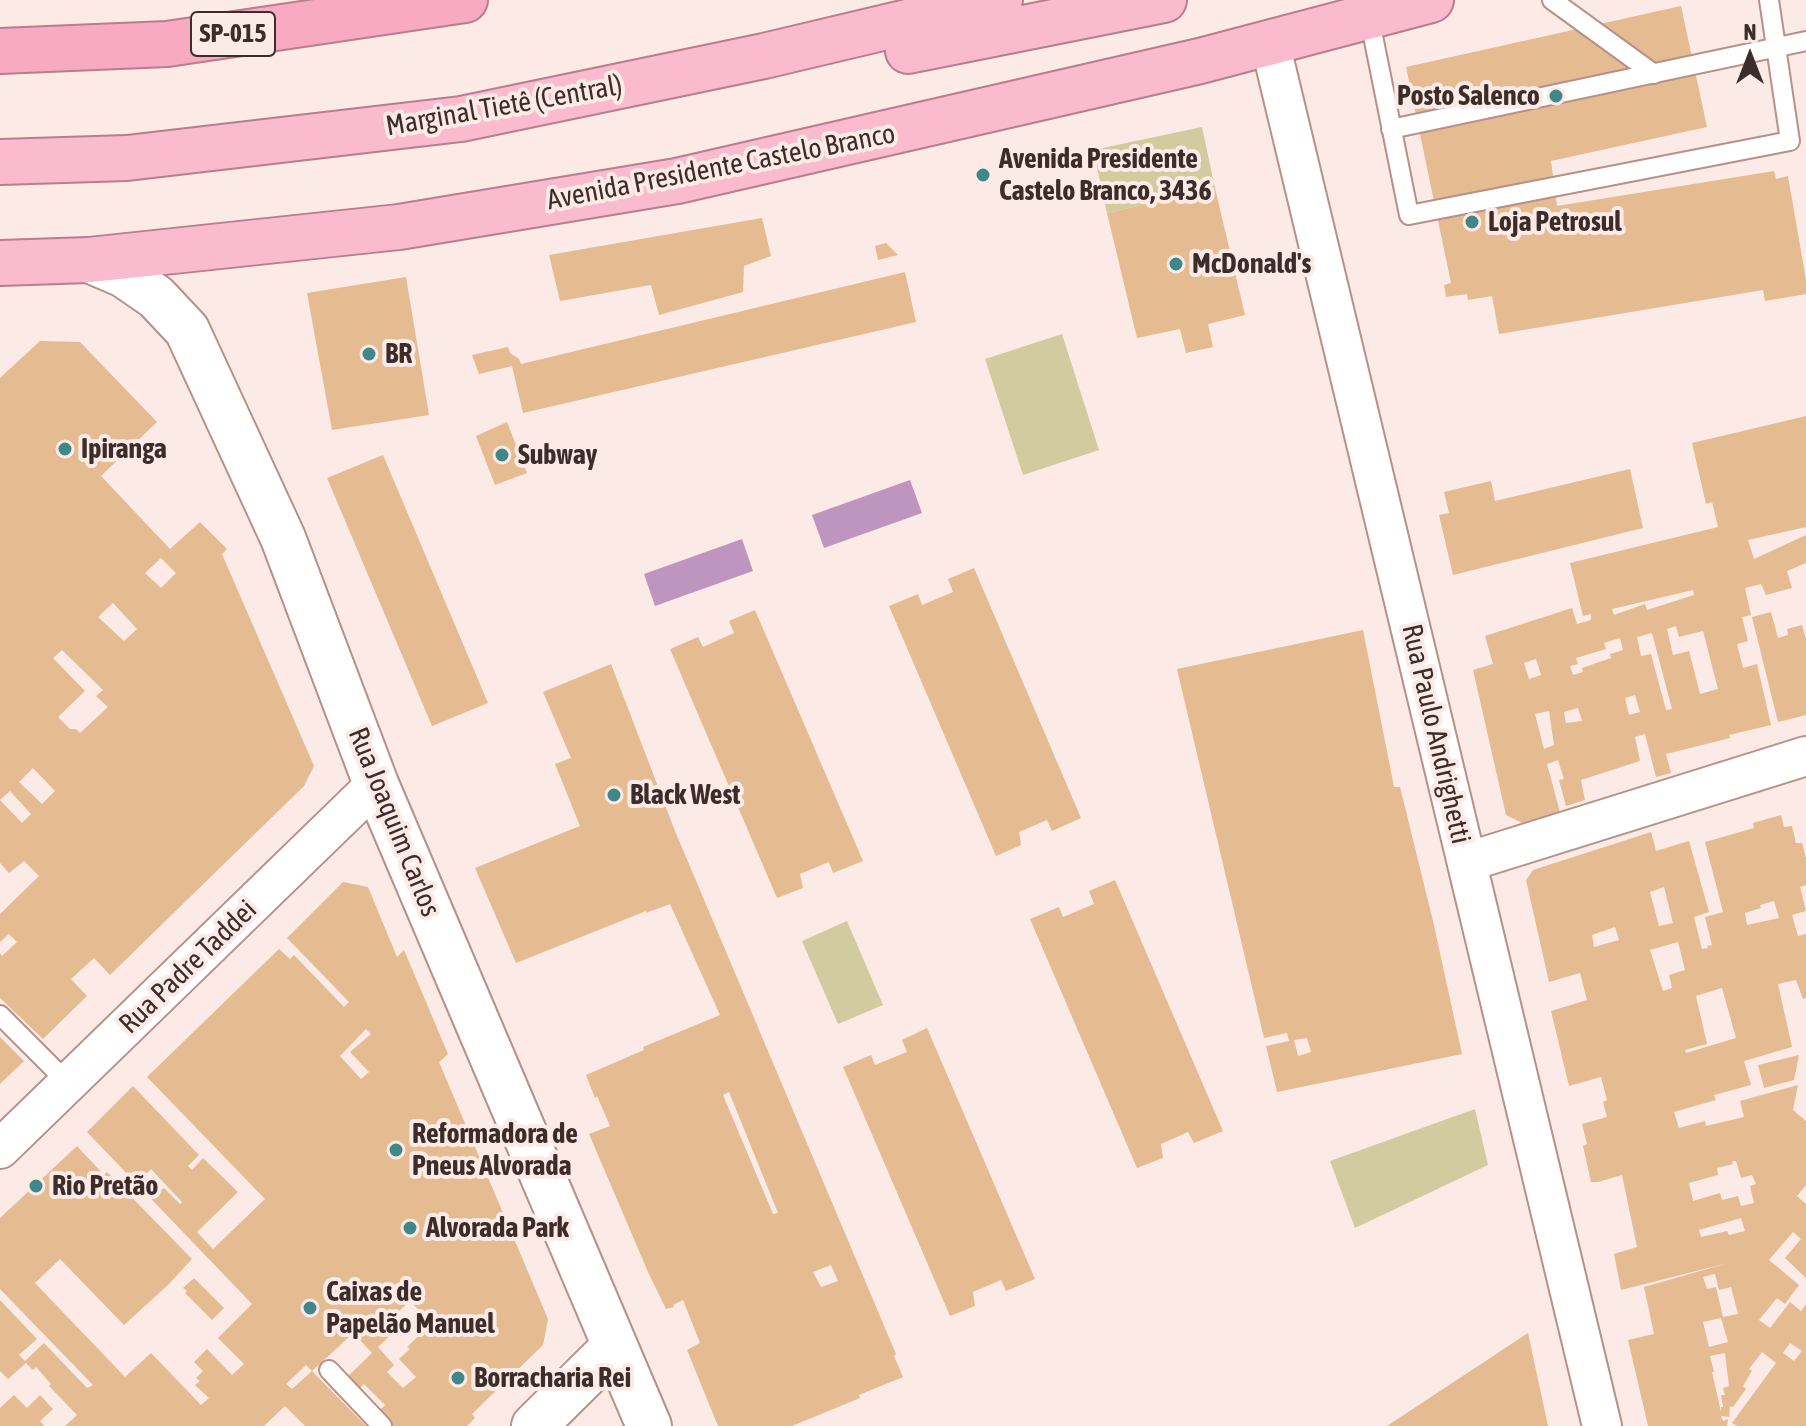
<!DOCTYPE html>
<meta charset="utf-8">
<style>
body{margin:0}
#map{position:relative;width:1806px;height:1426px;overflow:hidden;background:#fceae6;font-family:"Asap Condensed",sans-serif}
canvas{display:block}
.north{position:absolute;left:1710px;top:16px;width:80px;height:80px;-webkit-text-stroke:6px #fceae6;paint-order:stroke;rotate:0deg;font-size:22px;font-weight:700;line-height:32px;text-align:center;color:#3d2d2a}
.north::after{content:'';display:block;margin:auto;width:28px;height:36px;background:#3d2d2a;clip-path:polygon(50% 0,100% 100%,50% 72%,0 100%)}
</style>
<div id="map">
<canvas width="1806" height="1426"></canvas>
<div class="north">N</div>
</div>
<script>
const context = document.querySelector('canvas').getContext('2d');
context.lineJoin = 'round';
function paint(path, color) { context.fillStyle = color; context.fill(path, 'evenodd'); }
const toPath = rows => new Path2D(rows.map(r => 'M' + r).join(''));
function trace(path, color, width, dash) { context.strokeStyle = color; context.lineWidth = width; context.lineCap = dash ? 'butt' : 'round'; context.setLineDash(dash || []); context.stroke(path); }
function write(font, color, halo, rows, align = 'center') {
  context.font = font + ' "Asap Condensed",sans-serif'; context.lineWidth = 8; context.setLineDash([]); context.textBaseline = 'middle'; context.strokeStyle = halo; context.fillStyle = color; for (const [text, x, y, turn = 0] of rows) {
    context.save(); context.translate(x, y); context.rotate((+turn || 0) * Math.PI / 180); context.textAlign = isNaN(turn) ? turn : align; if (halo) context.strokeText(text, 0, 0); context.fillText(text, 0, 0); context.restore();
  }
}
const green = toPath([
 [1202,127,1215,188,1107,213,1093,150],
 [1062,334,1099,450,1023,475,985,359],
 [847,921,883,1005,838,1024,802,941],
 [1475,1109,1488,1165,1355,1228,1330,1161]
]);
const water = toPath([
 [910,480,922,513,824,548,812,515],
 [742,539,753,571,655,606,644,574]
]);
const building = toPath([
 [1681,6,1707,127,1551,161,1557,206,1774,171,1776,179,1788,176,1806,280,1806,294,1765,301,1763,290,1499,334,1492,296,1468,300,1467,294,1446,297,1444,285,1451,283,1406,67],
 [1215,188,1245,315,1208,324,1213,347,1186,353,1180,329,1137,338,1107,213],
 [762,218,771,256,744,266,743,292,659,315,651,285,560,301,549,255],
 [886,243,898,255,878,260,875,246],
 [905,272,916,322,523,413,512,366,479,374,472,355,508,347,510,353,519,359,521,364],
 [406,277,429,415,332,430,307,293],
 [40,341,80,342,157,422,101,476,170,549,200,522,227,549,222,554,314,766,304,786,110,975,94,958,71,979,87,996,43,1039,0,998,0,953,2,956,17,942,9,934,0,942,0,914,39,876,24,861,9,873,0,863,0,378],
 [161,558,176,573,161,588,145,573],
 [113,603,137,629,124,641,98,617],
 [62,650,103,690,96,696,108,707,80,733,76,729,70,729,58,717,85,691,53,658],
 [33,768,55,791,42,804,19,782],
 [10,791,31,814,22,823,0,800],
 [1806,416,1806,527,1748,540,1754,559,1806,535,1806,563,1787,571,1792,588,1766,595,1761,584,1745,588,1751,615,1742,617,1748,641,1737,644,1743,668,1757,664,1771,725,1729,735,1730,738,1666,754,1671,773,1656,777,1645,734,1635,737,1640,761,1581,780,1585,800,1566,806,1559,780,1564,779,1558,760,1547,764,1560,812,1522,823,1506,815,1473,670,1493,664,1485,636,1572,608,1577,624,1591,620,1591,614,1583,616,1570,563,1718,527,1712,502,1706,504,1692,443],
 [1693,590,1694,595,1647,610,1645,604,1614,615,1612,609],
 [1676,626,1679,637,1703,631,1718,689,1700,694,1689,651,1673,655,1667,629],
 [1652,633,1672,709,1666,710,1651,654,1641,656,1637,637],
 [1620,638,1623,650,1610,654,1611,658,1582,668,1583,672,1573,675,1570,666,1578,664,1576,658,1606,649,1604,643],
 [1536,659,1541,675,1529,679,1524,663],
 [1635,695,1640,712,1629,715,1625,698],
 [1578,708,1582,721,1566,723,1564,712],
 [1549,711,1554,745,1544,749,1535,714],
 [507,422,527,473,495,485,476,436],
 [383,455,488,703,432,726,327,478],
 [1630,469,1643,528,1453,575,1439,515,1449,513,1444,492,1491,481,1495,501],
 [974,568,1081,818,1052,831,1047,820,1019,832,1021,845,996,856,889,606,918,594,922,605,953,592,948,579],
 [755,610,863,861,833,873,829,862,800,874,803,888,777,898,670,649,698,637,703,647,734,633,729,621],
 [1771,612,1778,638,1788,635,1787,629,1802,625,1806,639,1806,715,1778,722,1752,617],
 [1363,630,1394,787,1400,787,1433,921,1462,1054,1277,1092,1266,1046,1289,1041,1287,1033,1264,1038,1177,669],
 [1307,1038,1311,1052,1298,1056,1294,1040],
 [611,664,675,831,896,1354,894,1356,903,1377,859,1395,860,1398,792,1426,718,1426,687,1350,700,1343,683,1300,673,1305,674,1307,666,1309,648,1272,589,1134,610,1126,597,1096,595,1098,586,1075,644,1050,643,1047,720,1015,670,904,646,913,646,911,516,963,475,868,580,826,555,764,571,758,543,692],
 [729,1092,778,1213,773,1214,723,1095],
 [831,1265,838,1281,821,1287,813,1272],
 [1781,815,1784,827,1792,826,1796,843,1802,843,1806,858,1806,885,1800,887,1806,911,1792,915,1798,936,1806,934,1806,998,1803,999,1796,980,1778,984,1792,1047,1744,1061,1751,1085,1714,1095,1716,1100,1674,1112,1679,1128,1705,1121,1706,1126,1744,1117,1740,1101,1798,1085,1793,1110,1806,1121,1806,1185,1797,1196,1806,1204,1806,1278,1785,1258,1801,1239,1793,1232,1769,1260,1799,1285,1785,1304,1777,1298,1759,1320,1770,1328,1790,1302,1801,1311,1806,1304,1806,1426,1737,1426,1732,1423,1776,1363,1762,1352,1749,1369,1752,1371,1743,1386,1746,1389,1733,1407,1730,1406,1729,1417,1721,1416,1723,1421,1728,1419,1727,1426,1648,1426,1628,1340,1654,1334,1644,1287,1728,1263,1621,1290,1614,1254,1637,1247,1622,1175,1598,1182,1591,1182,1583,1146,1587,1144,1582,1124,1607,1117,1603,1102,1607,1100,1601,1077,1569,1086,1551,1011,1587,1000,1580,973,1549,982,1526,880,1533,870,1651,832,1656,851,1689,841,1709,912,1694,917,1702,949,1708,948,1707,946,1712,945,1705,917,1723,912,1705,842,1754,828,1753,823],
 [1664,887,1673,923,1659,926,1650,892],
 [1774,901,1779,918,1747,925,1745,913,1761,908,1760,905],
 [1615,927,1619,940,1594,947,1592,935],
 [1678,942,1685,970,1669,975,1672,988,1663,991,1650,950],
 [1722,988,1736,1038,1686,1053,1685,1050,1707,1044,1696,996],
 [1732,1161,1736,1161,1741,1178,1752,1175,1756,1184,1750,1186,1754,1203,1741,1206,1738,1196,1722,1200,1720,1193,1693,1201,1689,1183,1718,1175,1717,1168,1733,1164],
 [1741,1218,1745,1231,1729,1235,1727,1231,1701,1237,1699,1230],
 [1715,1274,1719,1290,1731,1287,1738,1314,1723,1317,1716,1287,1707,1289,1703,1277],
 [1721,1318,1728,1342,1709,1347,1703,1322],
 [1790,1343,1802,1351,1794,1361,1783,1353],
 [1725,1353,1729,1386,1723,1388,1725,1395,1721,1395,1723,1407,1721,1407,1721,1412,1712,1372,1714,1372,1710,1356],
 [1115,880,1223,1131,1194,1143,1188,1132,1161,1144,1163,1158,1137,1168,1030,919,1059,907,1063,917,1094,904,1089,891],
 [343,882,368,887,397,957,404,950,448,1054,439,1062,548,1319,543,1345,472,1414,475,1418,467,1426,391,1426,378,1412,385,1405,364,1384,357,1391,345,1379,372,1353,357,1337,354,1340,349,1337,312,1371,306,1365,286,1384,292,1389,312,1371,366,1426,305,1426,285,1406,264,1426,65,1426,77,1415,49,1386,51,1384,36,1367,33,1370,26,1363,8,1379,0,1371,0,1300,37,1339,19,1355,25,1361,44,1343,87,1388,93,1385,0,1289,0,1218,77,1146,104,1175,107,1172,192,1259,169,1284,124,1325,60,1259,35,1283,125,1377,151,1353,201,1405,209,1398,195,1385,200,1381,196,1378,203,1371,194,1362,207,1349,232,1375,244,1364,218,1338,252,1304,87,1132,133,1086,199,1155,188,1166,192,1170,203,1158,238,1192,197,1232,213,1249,265,1199,147,1077,279,949,290,959,294,955,344,1007,349,1002,287,938],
 [366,1029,371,1034,350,1052,369,1072,361,1079,340,1056],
 [151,1169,182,1202,180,1204,164,1188,160,1191,145,1175],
 [410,1301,432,1323,407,1347,410,1349,399,1359,416,1377,403,1388,387,1372,394,1365,378,1347,393,1333,385,1324],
 [927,1028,1035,1279,1006,1291,1001,1280,973,1292,975,1306,950,1316,843,1067,871,1055,875,1065,907,1052,902,1040],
 [0,1037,24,1061,0,1084],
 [1799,1055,1794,1080,1764,1088,1758,1065],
 [194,1278,224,1308,212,1320,185,1293,187,1291,183,1288],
 [1528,1333,1548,1426,1387,1426],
 [14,1395,27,1408,40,1395,53,1409,40,1421,44,1426,0,1426,0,1408]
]);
const service = toPath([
 [1552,0,1654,74],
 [1369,16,1409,215,1790,141,1769,0],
 [1391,129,1806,41],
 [0,1015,68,1083],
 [329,1370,382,1426]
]);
const minor = toPath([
 [1270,43,1602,1426],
 [1467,862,1806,756],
 [0,1149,376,784]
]);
const tertiary = toPath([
 [89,260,124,275,156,297,187,330,283,538,376,784,649,1426],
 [534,1426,615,1346]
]);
const trunk = toPath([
 [908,51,1164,0],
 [0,162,127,158,461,119,764,56,1000,0],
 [0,263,89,260,399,227,677,181,1200,61,1431,0]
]);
const motorway = toPath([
 [0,51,167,44,465,0]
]);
const markers = [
 [1556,96,8,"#3f8789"],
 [983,175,8,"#3f8789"],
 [1472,222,8,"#3f8789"],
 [1176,264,8,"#3f8789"],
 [369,354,8,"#3f8789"],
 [65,449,8,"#3f8789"],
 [502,455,8,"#3f8789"],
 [614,795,8,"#3f8789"],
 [396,1150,8,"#3f8789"],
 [36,1186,8,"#3f8789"],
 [410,1228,8,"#3f8789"],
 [310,1308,8,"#3f8789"],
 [458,1378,8,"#3f8789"]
];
const shields = [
 [233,34,84]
];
const shieldNames = [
 ["SP-015",233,34]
];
const poiNames = [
 ["Posto Salenco",1540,96,"right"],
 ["Avenida Presidente",999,159],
 ["Castelo Branco, 3436",999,191],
 ["Loja Petrosul",1488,222],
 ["McDonald's",1192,264],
 ["BR",385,354],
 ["Ipiranga",81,449],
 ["Subway",518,455],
 ["Black West",630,795],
 ["Reformadora de",412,1134],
 ["Pneus Alvorada",412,1166],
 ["Rio Pretão",52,1186],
 ["Alvorada Park",426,1228],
 ["Caixas de",326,1292],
 ["Papelão Manuel",326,1324],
 ["Borracharia Rei",474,1378]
];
const streetNames = [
 ["Marginal Tietê (Central)",504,106,-10],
 ["Avenida Presidente Castelo Branco",721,167,-11],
 ["Rua Paulo Andrighetti",1436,734,77],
 ["Rua Joaquim Carlos",394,822,68],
 ["Rua Padre Taddei",188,967,-44]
];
paint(green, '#d2cb9f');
paint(water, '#be95be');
paint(building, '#e5bb91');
trace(service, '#b79087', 22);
trace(minor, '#b79087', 42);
trace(tertiary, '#b79087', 48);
trace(trunk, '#b77e8d', 48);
trace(motorway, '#b77e8d', 48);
trace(service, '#fff', 18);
trace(minor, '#fff', 38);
trace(tertiary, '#fff', 44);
trace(trunk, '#fabbce', 44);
trace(motorway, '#f8aac2', 44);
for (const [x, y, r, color] of markers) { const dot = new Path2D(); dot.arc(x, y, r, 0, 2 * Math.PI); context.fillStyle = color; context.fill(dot); trace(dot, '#fceae6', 3); }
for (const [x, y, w] of shields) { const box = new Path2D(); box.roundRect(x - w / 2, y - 22, w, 44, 6); context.fillStyle = '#fceae6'; context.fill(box); trace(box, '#3d2d2a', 2); }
write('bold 26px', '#3d2d2a', null, shieldNames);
write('bold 28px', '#3d2d2a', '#fceae6', poiNames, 'left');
write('28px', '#3d2d2a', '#fceae6', streetNames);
</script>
